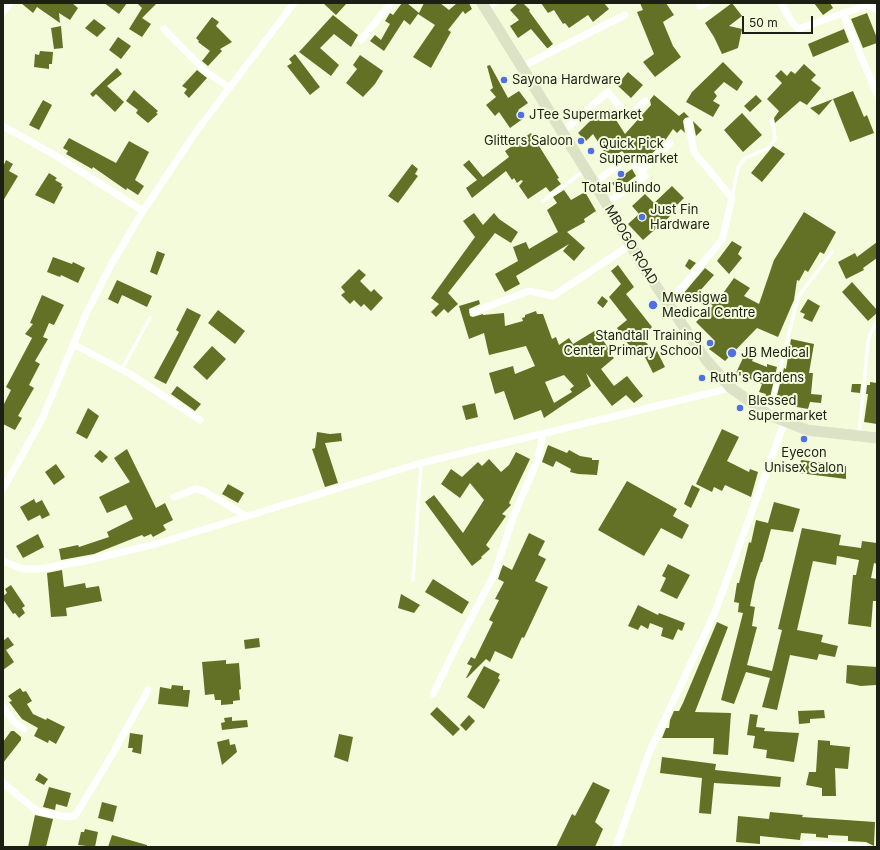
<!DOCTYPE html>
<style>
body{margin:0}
#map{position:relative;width:880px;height:850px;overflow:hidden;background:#f3fbdb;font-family:Inter,sans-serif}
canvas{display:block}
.frame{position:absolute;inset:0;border:4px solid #1c1f14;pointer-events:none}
.scale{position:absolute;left:742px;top:16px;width:71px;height:18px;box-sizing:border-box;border:2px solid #1c1f14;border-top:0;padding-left:5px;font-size:12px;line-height:14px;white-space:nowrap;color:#1c1f14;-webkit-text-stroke:3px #f3fbdb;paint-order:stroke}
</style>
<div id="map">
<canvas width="880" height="850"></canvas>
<div class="frame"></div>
<div class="scale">50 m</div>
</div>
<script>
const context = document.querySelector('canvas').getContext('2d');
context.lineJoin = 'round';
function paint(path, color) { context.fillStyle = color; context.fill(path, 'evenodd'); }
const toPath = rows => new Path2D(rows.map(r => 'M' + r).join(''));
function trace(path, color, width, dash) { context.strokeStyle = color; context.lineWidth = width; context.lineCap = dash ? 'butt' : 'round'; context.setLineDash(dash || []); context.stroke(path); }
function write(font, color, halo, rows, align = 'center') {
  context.font = font + ' Inter,sans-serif'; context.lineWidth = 4; context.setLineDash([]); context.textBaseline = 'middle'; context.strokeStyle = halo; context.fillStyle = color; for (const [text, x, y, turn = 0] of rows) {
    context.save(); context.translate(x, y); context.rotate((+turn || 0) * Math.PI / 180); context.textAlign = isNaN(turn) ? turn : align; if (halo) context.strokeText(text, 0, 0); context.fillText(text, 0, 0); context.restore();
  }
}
const building = toPath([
 [21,3,72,3,78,8,70,20,59,13,60,23,37,7,33,13],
 [104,3,127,3,119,14],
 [137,3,157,3,142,18,151,24,142,37,129,29,142,8],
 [323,3,347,3,336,15],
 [402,3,407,3,419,13,424,3,440,3,449,10,457,3,469,3,472,9,465,14,463,11,448,30,451,32,431,68,413,57,435,25,418,14,410,25,404,20,384,51,370,41,375,35,381,40,390,24,385,21,390,13,393,15],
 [518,3,523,3,530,10,529,11,553,44,548,48,547,48,531,29,518,38,510,26,519,20,510,10],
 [541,3,604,3,609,9,593,22,588,15,569,28,565,23,563,24,554,10,548,13],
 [640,3,666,3,674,15,663,22,673,46,681,57,655,77,643,62,654,54,637,12,643,10],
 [732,3,742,16,729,26,742,29,738,48,722,54,714,37,705,23],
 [814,3,830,3,833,8,823,15],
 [867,13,877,38,877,43,863,48,851,19],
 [333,15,358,35,351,47,334,34,320,48,339,65,331,76,299,52],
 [212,17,219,22,216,26,232,42,220,49,222,51,208,66,202,61,210,51,198,42,199,41,196,38],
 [94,19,106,28,97,37,85,28],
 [61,26,63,48,54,49,51,28],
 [844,29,849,42,813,57,808,44],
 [118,37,131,46,121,59,109,50],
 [40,51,53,52,52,64,49,64,49,69,34,67,35,54,39,55],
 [295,54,320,87,310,95,287,66,292,63,289,59],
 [360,55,383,71,375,84,363,97,346,83,357,69,353,65],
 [723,62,743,82,737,91,724,82,714,92,717,96,713,101,720,105,713,117,686,102,692,92],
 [804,64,816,75,811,80,821,88,807,105,800,101,775,123,774,118,779,111,767,99,782,83,775,76,781,70,787,76,791,71,795,74],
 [490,65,508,98,519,91,528,103,518,110,524,118,510,128,499,112,495,116,486,105,496,97,490,90,493,88,487,66],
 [117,68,122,74,107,86,124,102,115,112,96,94,93,97,90,94],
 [197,70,207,78,189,98,184,93,187,89,182,86],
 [628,72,643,85,631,98,617,85],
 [134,90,158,111,156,113,158,114,148,123,136,113,138,110,126,101],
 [853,91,864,117,867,115,874,133,850,142,833,99],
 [654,95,679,116,684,112,689,117,685,118,683,121,685,133,681,129,677,133,673,129,664,142,641,164,631,153,625,154,622,151,609,159,593,134,586,141,578,133,589,122,609,109,625,134,651,105,650,100],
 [756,95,762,101,750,112,744,106],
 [833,99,819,115,810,108],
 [43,100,52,105,39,130,29,125],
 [742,113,762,135,743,152,724,130],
 [693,121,702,130,696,136],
 [531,133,559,178,557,179,561,184,550,192,546,187,528,199,519,186,523,181,521,180,517,183,514,178,512,180,506,171,472,198,466,188,477,180,463,165,469,160,483,177,509,157,505,151],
 [69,138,116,163,129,141,149,152,135,180,144,186,138,195,127,188,126,190,93,167,92,169,66,154,68,151,63,148],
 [773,146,785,154,762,182,751,173],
 [6,160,13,164,9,171,18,176,3,201,3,167],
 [412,164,418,169,415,174,418,176,398,203,388,196],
 [632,169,636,176,617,190,612,183],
 [49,173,57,178,55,180,62,184,61,186,63,187,54,204,35,195],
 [672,186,684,198,675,207,677,208,661,226,660,225,643,240,628,224,639,214,632,206,645,194,654,203],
 [564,190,571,200,585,192,596,211,584,219,585,222,567,232,585,248,574,261,563,251,569,244,516,276,520,284,505,292,495,274,518,261,513,247,526,242,529,249,558,232,547,210,557,203,553,197],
 [804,212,836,232,824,254,820,252,808,272,805,270,799,281,797,280,794,300,778,337,757,328,725,361,709,349,715,341,696,322,713,306,709,302,718,293,721,296,734,278,750,288,744,296,759,304,774,260],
 [474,213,483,225,494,213,499,219,518,232,511,243,495,233,448,293,458,304,448,313,444,309,436,317,431,312,439,304,431,298,475,237,463,221],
 [732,241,742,247,738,254,742,258,729,274,717,261],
 [877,242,877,258,863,268,864,270,846,279,838,262,855,253,857,257],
 [157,251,165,254,157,275,150,272],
 [53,257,72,264,73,262,85,268,78,283,61,275,60,277,47,272],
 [689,259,696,263,690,270,685,266],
 [618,265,634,287,626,294,652,327,640,339,648,344,642,353,628,344,617,328,627,320,609,297,621,284,611,271],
 [705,268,714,275,691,301,683,294],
 [359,269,366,275,360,281,371,292,374,289,383,298,371,311,364,304,361,307,354,300,350,304,341,295,345,292,341,287],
 [117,280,152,296,147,307,122,295,118,304,108,299],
 [852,282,877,310,877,313,868,321,842,292],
 [42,295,64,305,54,325,49,323,43,337,48,339,35,361,40,364,29,385,34,388,18,416,22,418,15,430,3,424,3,406,11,390,6,387,32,338,25,334,33,324,30,323],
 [602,296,608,301,603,308,597,303],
 [808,299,820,306,812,322,803,318,805,314,800,312],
 [479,300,480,304,469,309,470,316,473,317,483,314,483,315,504,313,505,326,523,321,522,318,525,317,525,315,536,311,537,314,543,314,552,339,556,337,559,345,569,338,573,344,596,330,609,349,607,351,614,358,601,369,614,386,627,376,643,396,634,403,626,395,612,406,586,373,591,386,544,418,541,410,514,420,504,391,495,394,489,373,513,366,515,374,535,366,526,346,489,355,484,333,469,339,459,306],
 [564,375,574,386,570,389,572,392,554,403,545,382],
 [187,308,201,315,166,384,154,378,179,332,176,330],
 [218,310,245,331,235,344,208,323],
 [791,339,814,344,809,373,813,373,811,394,822,395,821,403,810,402,808,409,775,403,784,368,786,369],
 [749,345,757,349,752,361,767,367,767,364,777,367,769,402,762,401,766,394,759,392,762,384,736,373],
 [212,346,226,359,207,380,193,367],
 [657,351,665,367,653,373,645,357],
 [870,382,877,383,877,424,864,422,868,394,866,394,867,385,870,385],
 [852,384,861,384,860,393,851,392],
 [177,386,201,404,195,411,171,394],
 [475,403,478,417,466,420,462,406],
 [88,408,99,416,87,439,76,433],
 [722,429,739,437,727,461,749,472,750,469,758,472,751,497,725,485,722,491,714,487,712,492,696,484],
 [317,432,330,434,341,433,342,441,325,443,338,483,325,487,312,449,315,448],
 [548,445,567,453,569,450,580,456,592,458,592,460,599,460,597,475,578,474,570,472,571,469,556,461,553,467,542,462],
 [127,449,156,508,165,503,173,520,163,525,166,530,153,537,151,534,144,537,142,535,94,554,61,560,59,549,78,545,79,547,109,537,107,532,133,519,126,505,107,513,99,497,130,482,114,458],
 [100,450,108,457,102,463,94,456],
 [516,452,530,459,509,503,511,505,502,514,506,516,486,545,490,549,481,557,482,558,472,566,425,502,434,495,463,533,484,500,470,483,460,498,441,484,451,469,462,477,478,462,482,466,489,459,501,472,509,465],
 [801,460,827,463,827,465,846,466,846,479,799,473],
 [56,464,65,477,54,485,45,472],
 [627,481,677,509,673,516,689,525,682,539,661,528,644,556,598,530],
 [228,484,244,493,238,503,222,494],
 [692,485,700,489,691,508,684,504],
 [34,499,36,503,42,500,50,515,42,519,40,515,28,521,20,507],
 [774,502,800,509,793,532,771,529,762,562,761,562,755,581,750,606,755,607,752,626,757,627,747,665,772,671,782,630,778,629,802,528,841,535,839,545,861,548,862,541,877,543,877,564,874,563,871,578,877,579,877,601,873,601,871,627,848,624,853,575,856,575,859,560,837,556,836,565,813,561,797,630,823,635,821,642,838,646,835,657,819,654,817,660,790,655,777,710,762,707,770,678,746,672,734,704,721,700,743,613,738,612,739,603,734,602,737,583,739,583,749,542,751,543,756,520,768,523],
 [529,533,545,541,538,555,546,559,535,581,548,587,524,638,522,637,512,659,495,651,490,662,486,659,467,678,466,678,472,666,467,664,471,657,475,659,493,622,489,620,499,600,495,599,504,582,498,579,501,570,503,565,512,570],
 [38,534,44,547,23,558,16,546],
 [668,564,690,575,677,599,660,591,666,578,662,576],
 [62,570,64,587,85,583,86,588,99,586,102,601,66,608,67,616,51,617,47,573],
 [433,579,469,602,462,614,425,592],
 [11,585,25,606,22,608,25,613,19,618,15,613,13,614,3,599,3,596,7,593,5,589],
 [401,594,420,605,414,613,398,608],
 [638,605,658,615,659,613,685,623,682,631,678,629,673,640,661,636,663,628,650,623,648,629,641,625,638,630,628,626],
 [717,622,728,627,695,712,731,713,728,755,713,754,714,738,662,738,666,728,669,728,670,720,674,711,679,711,683,703],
 [8,637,14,645,6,650,14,662,3,670,3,641],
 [259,638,260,647,245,649,244,640],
 [226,660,226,664,239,663,241,689,239,690,240,700,233,701,233,704,221,705,221,700,215,700,214,694,205,695,202,662],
 [847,665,877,667,876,685,861,686,846,683],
 [484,666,500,674,498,678,500,680,484,709,467,697],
 [172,685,183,686,183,690,190,690,188,707,158,704,160,687,171,689],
 [20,688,23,692,26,691,32,701,27,704,33,714,46,720,47,718,65,727,56,744,49,740,48,743,34,736,38,728,22,719,9,702,12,701,8,696],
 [437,707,460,729,453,736,430,714],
 [824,710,825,718,810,719,810,723,799,724,798,711],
 [750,714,758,715,756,727,765,728,764,731,799,733,794,762,766,758,767,750,753,748,755,736,747,735],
 [469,715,475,721,466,731,460,725],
 [232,717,232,721,247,720,248,727,222,730,221,723,225,722,224,718],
 [11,731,14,731,21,737,21,740,3,763,3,742],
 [130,733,143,735,141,754,132,752,133,748,128,748],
 [339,734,353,737,348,762,334,757],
 [229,739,230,745,235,744,237,752,222,765,217,742],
 [818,740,830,741,830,745,850,747,848,769,835,768,836,796,822,796,822,788,806,785,809,772,816,772],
 [662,757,716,764,715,770,781,777,780,787,714,783,711,814,699,813,702,778,660,773],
 [39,773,48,779,44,785,35,780],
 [593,782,610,790,595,822,603,829,595,847,556,847,572,814,575,816],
 [49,787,71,793,67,807,56,804,55,810,43,807],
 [102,802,117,806,113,822,98,818],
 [770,812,803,815,802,817,875,822,874,846,866,842,848,841,848,836,828,835,828,838,816,837,816,834,801,833,800,840,760,836,760,844,736,842,738,816,769,819],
 [35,815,53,819,46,847,28,847],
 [85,829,98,832,95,847,78,845,81,832,84,832],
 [112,835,147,845,147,847,108,847]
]);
const lane = toPath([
 [732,197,738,168,744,159,768,148,775,139,774,129,771,120],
 [543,201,584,171],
 [122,369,150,318],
 [769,414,798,297,832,252],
 [859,434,868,342,871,332,877,322],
 [413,580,421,464]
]);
const street = toPath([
 [781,3,791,21,798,29,867,5,877,10],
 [700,6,707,3],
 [486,9,494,3],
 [3,12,10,3],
 [843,14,877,94],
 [164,29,204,70,229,88],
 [361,40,391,3],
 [521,67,625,15],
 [3,126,58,157,143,211],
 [562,132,608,92,628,117,645,101],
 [641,171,670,143],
 [594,183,629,157,645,176,606,204],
 [665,300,679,291,722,240,732,198,694,152,688,122],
 [473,312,529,291,553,296,630,245],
 [73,344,130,374,200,420],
 [3,489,42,419,86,314,112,263,143,211,195,133,294,3],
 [174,497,196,489,204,491,246,516],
 [3,561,23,569,39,569,85,561,156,544,421,463,731,388],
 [433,694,461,637,494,575,514,515,538,459,543,434],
 [3,706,14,722,24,729],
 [3,783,37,811,66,817,75,816,112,755,148,690],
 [806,844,866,847],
 [616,847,649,753,715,612,785,421]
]);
const secondary = toPath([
 [482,3,594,183,646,271,707,361,731,388,769,415,807,430,877,438]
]);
const markers = [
 [504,80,4,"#516fe4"],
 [521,115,4,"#516fe4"],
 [581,141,4,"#516fe4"],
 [591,151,4,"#516fe4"],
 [621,174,4,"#516fe4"],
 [642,217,4,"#516fe4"],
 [653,305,5,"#516fe4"],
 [710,343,4,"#516fe4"],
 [732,353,5,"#516fe4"],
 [702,378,4,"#516fe4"],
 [740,408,4,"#516fe4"],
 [804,439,4,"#516fe4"]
];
const poiNames = [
 ["Sayona Hardware",512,80],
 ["JTee Supermarket",529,115],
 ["Glitters Saloon",573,141,"right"],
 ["Quick Pick",599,144],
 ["Supermarket",599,159],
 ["Total Bulindo",621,188,"center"],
 ["Just Fin",650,210],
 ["Hardware",650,225],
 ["Mwesigwa",662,298],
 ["Medical Centre",662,313],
 ["Standtall Training",702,336,"right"],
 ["Center Primary School",702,351,"right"],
 ["JB Medical",741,353],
 ["Ruth's Gardens",710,378],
 ["Blessed",748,401],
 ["Supermarket",748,416],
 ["Eyecon",804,453,"center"],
 ["Unisex Salon",804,468,"center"]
];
const streetNames = [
 ["MBOGO ROAD",631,245,59]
];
paint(building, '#637127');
trace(lane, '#fff', 3.5);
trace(street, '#fff', 7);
trace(secondary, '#dce2c6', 11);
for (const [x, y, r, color] of markers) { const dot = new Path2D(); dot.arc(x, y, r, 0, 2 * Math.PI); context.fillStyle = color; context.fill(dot); trace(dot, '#f3fbdb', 1.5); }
write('13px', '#1c1f14', '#f3fbdb', poiNames, 'left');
write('13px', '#1c1f14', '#f3fbdb', streetNames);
</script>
